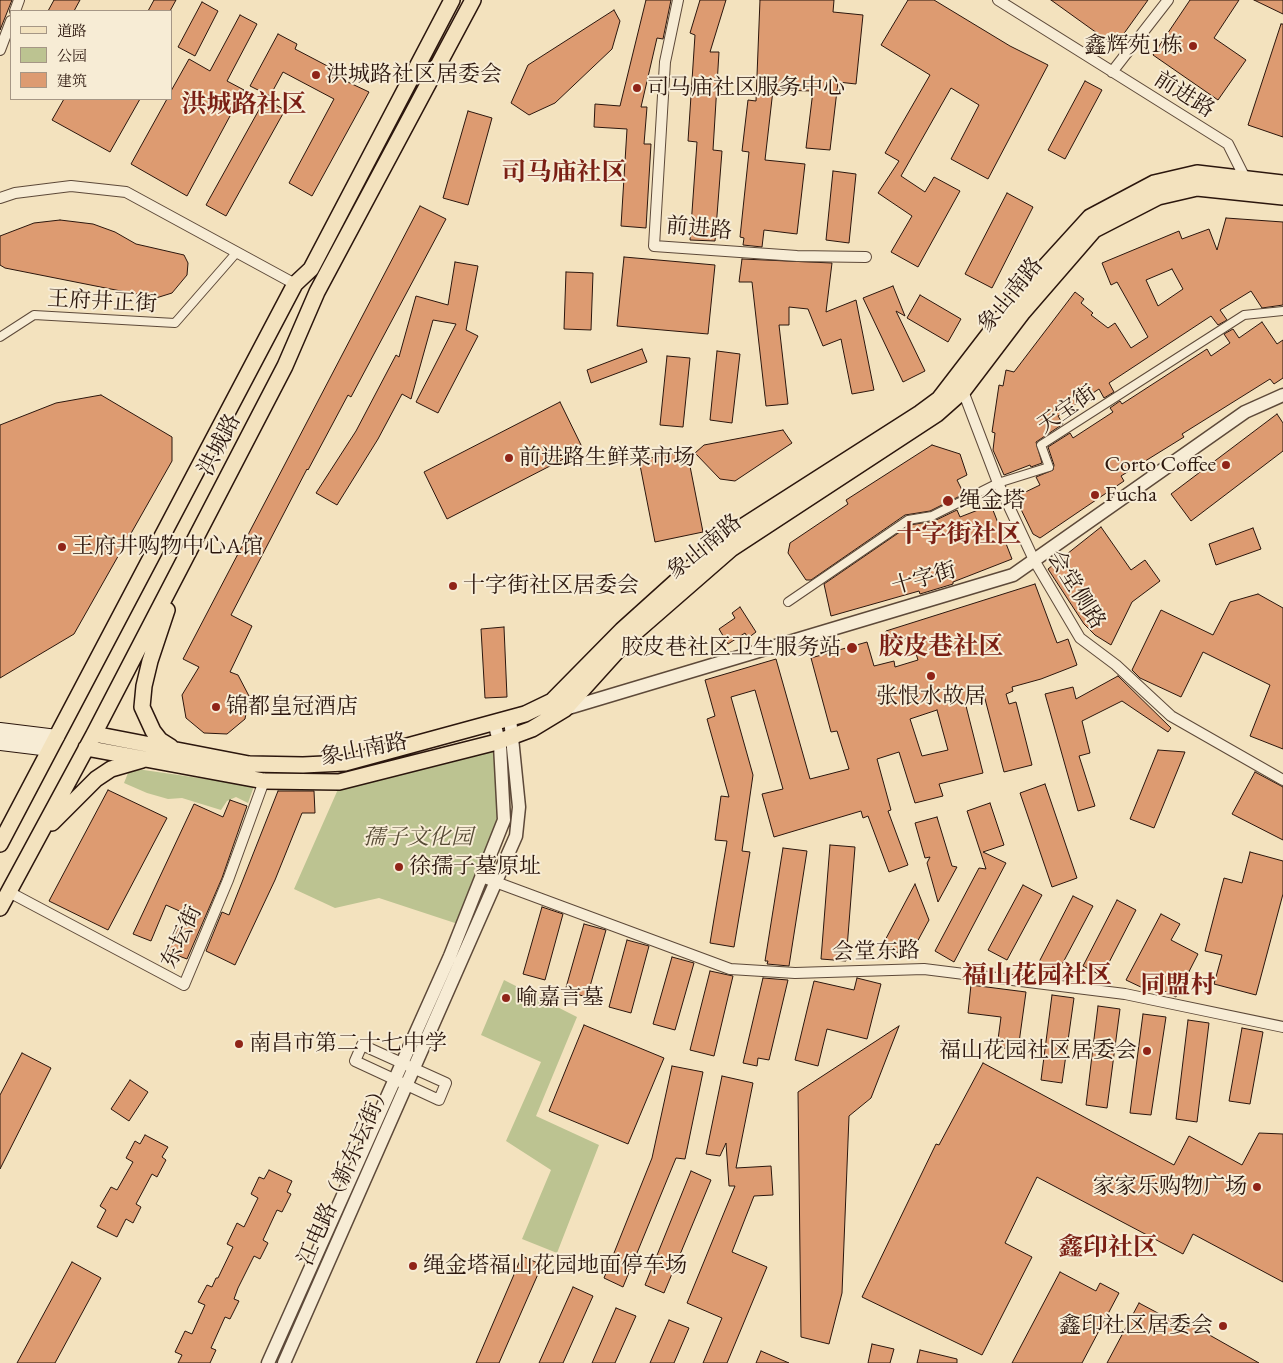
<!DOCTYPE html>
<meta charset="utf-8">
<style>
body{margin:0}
#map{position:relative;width:1283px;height:1363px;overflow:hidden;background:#f3e2be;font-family:"EB Garamond","Noto Serif SC",serif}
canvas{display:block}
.legend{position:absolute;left:10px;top:10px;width:162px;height:90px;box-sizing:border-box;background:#f7ecd5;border:1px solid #a59685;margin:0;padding:6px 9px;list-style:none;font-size:15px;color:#2b160d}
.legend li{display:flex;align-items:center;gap:10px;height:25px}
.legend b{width:25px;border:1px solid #a59685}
</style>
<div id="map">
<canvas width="1283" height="1363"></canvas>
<ul class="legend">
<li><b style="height:6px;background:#f3e2be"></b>道路</li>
<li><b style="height:14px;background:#bcc391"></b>公园</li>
<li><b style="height:14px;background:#dd9b71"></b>建筑</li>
</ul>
</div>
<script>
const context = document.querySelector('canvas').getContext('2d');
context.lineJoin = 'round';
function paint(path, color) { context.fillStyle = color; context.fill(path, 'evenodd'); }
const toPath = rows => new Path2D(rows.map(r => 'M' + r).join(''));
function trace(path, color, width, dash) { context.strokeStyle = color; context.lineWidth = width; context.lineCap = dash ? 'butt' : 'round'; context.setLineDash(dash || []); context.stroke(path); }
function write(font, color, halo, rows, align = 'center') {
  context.font = font + ' "EB Garamond","Noto Serif SC",serif'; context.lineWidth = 4; context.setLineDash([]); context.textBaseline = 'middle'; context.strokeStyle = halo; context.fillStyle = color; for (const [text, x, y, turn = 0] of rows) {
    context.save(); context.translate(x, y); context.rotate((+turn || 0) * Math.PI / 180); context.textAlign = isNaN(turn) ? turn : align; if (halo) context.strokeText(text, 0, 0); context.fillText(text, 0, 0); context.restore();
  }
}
const green = toPath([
 [495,748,499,819,458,924,379,898,335,908,294,889,339,787],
 [130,768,254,786,248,803,236,797,227,801,221,810,182,798,168,799,147,793,124,783],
 [504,980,577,1017,536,1116,599,1145,557,1253,522,1239,551,1170,506,1141,541,1062,481,1035]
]);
const building = toPath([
 [0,0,12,0,0,30,0,0],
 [54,0,80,0,74,11,48,11,54,0],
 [154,0,176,0,170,11,148,11,154,0],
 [646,0,671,0,663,39,657,38,641,107,647,107,644,144,651,144,646,228,621,226,627,129,594,127,595,104,620,106,646,0],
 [700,0,726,0,710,52,719,52,713,150,722,151,715,241,690,240,697,142,688,141,695,35,690,33,700,0],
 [760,0,834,0,833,12,863,15,856,84,838,82,830,150,806,148,813,91,773,90,765,160,805,164,797,234,764,230,762,247,743,245,744,238,740,237,749,152,742,151,748,100,756,101,760,0],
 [908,0,934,0,1010,46,1048,65,988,179,951,159,979,105,951,88,901,176,925,192,934,177,960,191,918,267,891,252,912,216,878,193,899,161,885,153,930,75,881,45,908,0],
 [1051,0,1148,0,1115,46,1051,0],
 [1190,0,1239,0,1214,38,1246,60,1218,100,1153,55,1190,0],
 [1254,0,1283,0,1283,14,1254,0],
 [202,2,218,11,195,56,178,47,202,2],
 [614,10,620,21,612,49,555,103,529,115,511,103,528,65,614,10],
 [240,15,257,24,227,81,244,90,187,196,131,164,167,99,171,99,171,91,189,59,210,71,240,15],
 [1281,24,1283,24,1283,137,1248,125,1281,24],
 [278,34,297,44,295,49,337,71,335,76,369,92,312,196,289,183,334,99,283,72,270,96,250,86,278,34],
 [1085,81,1102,90,1065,159,1048,150,1085,81],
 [64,99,140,99,110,152,52,120,64,99],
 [265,99,285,110,226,216,206,205,265,99],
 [468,111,492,118,468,205,443,198,468,111],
 [833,171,856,174,849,243,826,240,833,171],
 [1007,193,1033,207,992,288,965,274,1007,193],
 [420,206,446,219,351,397,348,395,308,470,307,469,231,615,252,626,230,672,238,675,249,696,245,719,227,734,204,733,186,718,182,695,199,667,183,659,420,206],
 [1226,218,1283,222,1283,305,1262,308,1251,291,1220,310,1227,320,1218,325,1211,316,1109,383,1114,392,1104,398,1099,389,1058,416,1063,424,1036,442,1042,463,1031,467,1030,465,1004,475,993,450,995,433,992,432,999,385,1003,386,1006,370,1014,372,1075,292,1084,299,1081,303,1093,313,1091,315,1108,328,1115,323,1131,348,1148,337,1117,282,1111,285,1102,263,1179,231,1182,239,1209,229,1217,250,1226,218],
 [1172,269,1183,289,1158,306,1146,280,1172,269],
 [60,220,93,224,115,232,136,244,184,255,188,263,187,275,172,293,156,298,5,268,0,265,0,236,34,223,60,220],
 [624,257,715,265,708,334,617,326,624,257],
 [742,259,832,263,826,312,856,300,874,390,852,394,841,339,823,346,808,309,789,307,789,325,779,325,788,404,766,406,752,282,739,282,742,259],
 [455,262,478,266,466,330,478,336,438,413,416,402,456,324,433,320,411,399,402,394,378,439,337,505,316,493,356,431,396,355,399,357,416,296,448,305,455,262],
 [566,272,593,273,591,330,564,329,566,272],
 [893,286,905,316,896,311,925,371,903,382,863,298,893,286],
 [920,295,961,319,948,342,907,318,920,295],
 [1262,322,1277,344,1283,340,1283,378,1274,384,1270,379,1182,434,1184,437,1121,476,1124,481,1043,536,1040,538,1033,534,1015,497,1040,485,1036,477,1053,470,1054,465,1048,447,1070,433,1073,438,1113,412,1110,408,1120,401,1122,404,1207,349,1211,356,1230,343,1224,334,1233,329,1239,338,1262,322],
 [642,349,647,362,591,383,587,370,642,349],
 [717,351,740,354,732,423,710,420,717,351],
 [667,356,690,358,683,427,660,425,667,356],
 [101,395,172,437,172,461,74,634,0,678,0,425,56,403,101,395],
 [560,402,583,449,447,519,424,472,560,402],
 [1277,414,1283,423,1283,451,1191,521,1171,494,1277,414],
 [783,430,792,443,735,481,720,479,695,453,704,445,783,430],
 [932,445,960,454,967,475,957,480,964,494,930,511,905,515,811,580,806,580,788,553,790,543,848,504,846,500,932,445],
 [687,451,703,532,655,542,639,460,687,451],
 [991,505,1012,559,953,582,953,584,920,594,919,591,831,616,824,584,910,525,934,521,957,510,960,517,991,505],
 [1101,527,1131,570,1145,560,1160,581,1132,602,1111,645,1095,635,1084,624,1048,569,1101,527],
 [1253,528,1261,549,1216,565,1209,544,1253,528],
 [1035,584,1057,643,1068,639,1077,665,1041,679,1012,687,1013,691,1006,694,1009,704,1016,702,1032,765,1004,772,984,695,965,702,983,773,939,784,943,796,915,803,899,752,877,759,891,810,888,811,908,865,889,872,868,816,863,818,861,811,774,837,762,794,783,789,755,690,731,697,753,775,742,851,750,852,734,947,710,943,727,841,715,840,721,796,729,797,707,719,715,716,705,680,776,659,810,779,849,769,837,731,831,732,811,658,867,642,874,666,894,661,895,667,918,660,911,637,893,642,892,639,889,640,886,631,1035,584],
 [937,710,948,750,922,756,910,719,937,710],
 [1258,594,1283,608,1283,749,1250,736,1270,685,1203,652,1181,697,1140,678,1132,670,1161,610,1213,635,1230,602,1258,594],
 [740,607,756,632,748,638,745,633,728,644,719,629,735,618,732,613,740,607],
 [504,627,507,697,485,698,481,629,504,627],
 [1118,676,1171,728,1168,732,1122,701,1082,721,1090,753,1079,756,1095,806,1078,811,1045,694,1073,687,1076,699,1118,676],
 [1158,750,1185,752,1154,828,1130,819,1158,750],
 [1255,772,1283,787,1283,840,1232,814,1255,772],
 [1045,784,1077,878,1052,887,1020,793,1045,784],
 [108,790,167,818,108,930,49,901,108,790],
 [278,791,314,791,315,813,302,813,275,880,235,965,206,951,222,912,229,915,278,791],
 [230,800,247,806,222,878,187,959,168,952,184,913,166,905,151,941,133,934,194,804,223,817,230,800],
 [990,803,1004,845,983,852,1006,863,954,962,935,951,979,868,986,869,967,811,990,803],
 [937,817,952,866,957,867,938,902,927,863,930,857,925,858,915,823,937,817],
 [830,845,855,847,846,961,821,959,830,845],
 [783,848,807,851,789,966,767,964,768,961,765,961,783,848],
 [1250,852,1283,861,1283,894,1256,995,1214,984,1222,955,1205,951,1224,878,1242,883,1250,852],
 [915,884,929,920,909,957,882,946,915,884],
 [1023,885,1042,895,1007,960,988,950,1023,885],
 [1073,896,1093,906,1058,972,1039,962,1073,896],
 [1117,900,1136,910,1102,976,1083,966,1117,900],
 [542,907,563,914,545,980,523,974,542,907],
 [1161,914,1180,924,1171,940,1198,954,1176,997,1149,983,1145,989,1126,980,1161,914],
 [584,924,606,930,587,997,565,991,584,924],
 [627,940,649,946,631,1013,609,1007,627,940],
 [672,957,694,963,675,1030,653,1024,672,957],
 [710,971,733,976,714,1056,690,1050,710,971],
 [763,978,788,980,769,1060,758,1058,757,1066,743,1063,763,978],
 [857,978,881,984,867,1039,827,1029,818,1066,795,1060,814,981,854,990,857,978],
 [971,985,1026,992,1018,1050,997,1047,1001,1017,968,1013,971,985],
 [1052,995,1074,998,1062,1083,1041,1080,1052,995],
 [1098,1006,1120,1009,1107,1108,1086,1105,1098,1006],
 [1143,1014,1166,1017,1151,1115,1130,1113,1143,1014],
 [1188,1020,1209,1023,1197,1122,1176,1119,1188,1020],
 [584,1025,664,1058,628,1144,549,1111,584,1025],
 [899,1026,871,1098,849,1116,842,1293,829,1344,801,1337,798,1092,899,1026],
 [1242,1028,1263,1032,1250,1104,1229,1101,1242,1028],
 [22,1053,51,1068,0,1169,0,1095,22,1053],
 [983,1063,1174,1165,1189,1136,1242,1165,1259,1133,1283,1134,1283,1282,1193,1234,1183,1254,1037,1177,1005,1243,1032,1257,982,1355,862,1297,936,1144,939,1145,983,1063],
 [672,1066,703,1072,685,1159,676,1158,623,1287,604,1278,652,1158,672,1066],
 [722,1076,753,1083,736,1168,771,1166,773,1195,754,1196,732,1252,767,1267,727,1363,703,1363,722,1318,687,1303,735,1186,729,1186,726,1143,720,1156,706,1154,722,1076],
 [130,1080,148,1092,129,1121,111,1109,130,1080],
 [145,1135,168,1147,162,1157,166,1160,157,1177,152,1174,136,1204,141,1207,133,1223,126,1219,117,1237,97,1227,106,1210,100,1206,111,1187,117,1190,133,1162,126,1158,135,1141,140,1144,145,1135],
 [269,1170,292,1181,287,1192,291,1194,282,1212,277,1210,263,1240,268,1243,260,1259,254,1256,238,1288,234,1299,239,1301,230,1319,225,1317,211,1348,216,1350,210,1363,178,1363,182,1355,175,1352,185,1331,192,1334,205,1305,198,1302,207,1285,212,1287,216,1278,218,1278,233,1247,227,1244,237,1223,244,1227,258,1198,251,1194,259,1177,264,1179,269,1170],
 [691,1171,711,1180,664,1293,645,1285,691,1171],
 [522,1256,542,1265,499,1363,476,1363,522,1256],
 [72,1262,101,1278,55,1363,17,1363,72,1262],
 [1060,1272,1096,1291,1100,1283,1119,1293,1082,1363,1012,1363,1060,1272],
 [573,1287,593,1296,563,1363,539,1363,573,1287],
 [1139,1303,1171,1320,1174,1315,1259,1363,1107,1363,1139,1303],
 [616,1308,636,1316,615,1363,592,1363,616,1308],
 [669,1320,689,1328,674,1363,650,1363,669,1320],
 [872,1344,894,1349,890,1363,868,1363,872,1344],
 [920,1350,957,1359,957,1363,917,1363,920,1350],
 [761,1351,789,1363,756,1363,761,1351]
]);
const pedestrian = toPath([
 [0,337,34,315,175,323,237,252],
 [788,602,908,520,932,516,998,483,1049,467,1041,445,1244,315,1283,311]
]);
const minor = toPath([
 [678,0,665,62,654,246,797,256,866,257],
 [998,0,1228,144,1247,182],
 [15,11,19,0],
 [0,50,11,21],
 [1112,72,1168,0],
 [0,198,15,193,71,186,126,192,295,284],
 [963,391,998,483,1034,560,1080,638,1116,665,1171,716,1283,780],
 [482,877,730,969,795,973,924,969,1125,994,1283,1027],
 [9,892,184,985,228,880,264,781],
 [362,1045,446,1083,439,1100,355,1061,362,1045]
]);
const tertiary = toPath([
 [565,709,1013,575,1245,412,1283,395],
 [268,1363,450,956,504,820,500,745,494,722],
 [284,1363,516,836,519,807,510,718]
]);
const secondary = toPath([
 [0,730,57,737],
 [0,743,50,749]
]);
const primary = toPath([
 [167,610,150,661,144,686,142,707,153,731,160,740,171,747],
 [94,734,249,764,303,765,345,763,525,714,552,701,622,630,723,539,920,413,939,399,1019,295,1090,217,1154,183,1197,173,1283,183],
 [86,748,264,781,339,782,497,742,532,729,565,709,630,637,731,549,937,414,963,391,1023,312,1094,230,1158,197,1197,188,1283,197],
 [52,823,96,779,111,769,142,760],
 [0,844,295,284,311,269,452,0],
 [0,908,94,734,285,366,317,292,473,0]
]);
const markers = [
 [1193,46,5,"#8f2418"],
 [316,75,5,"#8f2418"],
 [637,88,5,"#8f2418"],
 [509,458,5,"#8f2418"],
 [1226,465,5,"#8f2418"],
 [1095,495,5,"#8f2418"],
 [948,501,6,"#8f2418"],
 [62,547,5,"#8f2418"],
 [453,586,5,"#8f2418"],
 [852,648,6,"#8f2418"],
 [931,676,5,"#8f2418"],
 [216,707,5,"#8f2418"],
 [399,867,5,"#8f2418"],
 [506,998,5,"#8f2418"],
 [239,1044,5,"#8f2418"],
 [1147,1051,5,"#8f2418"],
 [1257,1187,5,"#8f2418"],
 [413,1266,5,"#8f2418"],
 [1223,1326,5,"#8f2418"]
];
const poiNames = [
 ["鑫辉苑1栋",1183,46,"right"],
 ["洪城路社区居委会",326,75],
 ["司马庙社区服务中心",647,88],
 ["前进路生鲜菜市场",519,458],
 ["Corto Coffee",1216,465,"right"],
 ["Fucha",1105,495],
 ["绳金塔",959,501],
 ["王府井购物中心A馆",72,547],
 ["十字街社区居委会",463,586],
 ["胶皮巷社区卫生服务站",841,648,"right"],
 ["张恨水故居",931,697,"center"],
 ["锦都皇冠酒店",226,707],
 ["徐孺子墓原址",409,867],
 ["喻嘉言墓",516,998],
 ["南昌市第二十七中学",249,1044],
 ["福山花园社区居委会",1137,1051,"right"],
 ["家家乐购物广场",1247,1187,"right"],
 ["绳金塔福山花园地面停车场",423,1266],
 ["鑫印社区居委会",1213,1326,"right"]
];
const streetNames = [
 ["前进路",1184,95,32],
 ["前进路",699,229,5],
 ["象山南路",1011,295,-51],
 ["王府井正街",102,302,3],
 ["天宝街",1067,410,-35],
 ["洪城路",220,445,-63],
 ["象山南路",705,547,-39],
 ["十字街",924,579,-16],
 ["会堂侧路",1076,590,58],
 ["象山南路",364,750,-11],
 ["东坛街",182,937,-65],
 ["会堂东路",876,952,-1],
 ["江电路（新东坛街）",345,1174,-66]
];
const parkNames = [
 ["孺子文化园",418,838]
];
const quarterNames = [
 ["洪城路社区",244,105],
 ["司马庙社区",564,173],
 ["十字街社区",959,535],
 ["胶皮巷社区",941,647],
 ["福山花园社区",1037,976],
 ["同盟村",1178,986],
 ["鑫印社区",1108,1248]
];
paint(green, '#bcc391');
paint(building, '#dd9b71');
trace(building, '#2b160d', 1);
trace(pedestrian, '#5d4939', 10);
trace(minor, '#5d4939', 12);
trace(tertiary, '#5d4939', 15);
trace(secondary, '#2b160d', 16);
trace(primary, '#2b160d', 18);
trace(pedestrian, '#f7ecd5', 8);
trace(minor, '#f7ecd5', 10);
trace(tertiary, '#f7ecd5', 12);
trace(secondary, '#f7ecd5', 14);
trace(primary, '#f3e2be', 15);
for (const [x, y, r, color] of markers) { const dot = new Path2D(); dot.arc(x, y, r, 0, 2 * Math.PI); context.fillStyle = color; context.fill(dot); trace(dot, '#f7ecd5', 2); }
write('22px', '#2b160d', '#f7ecd5', poiNames, 'left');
write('22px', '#2b160d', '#f7ecd5', streetNames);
write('italic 22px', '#564a35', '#f7ecd5', parkNames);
write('bold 25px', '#7a1f14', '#f7ecd5', quarterNames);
</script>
